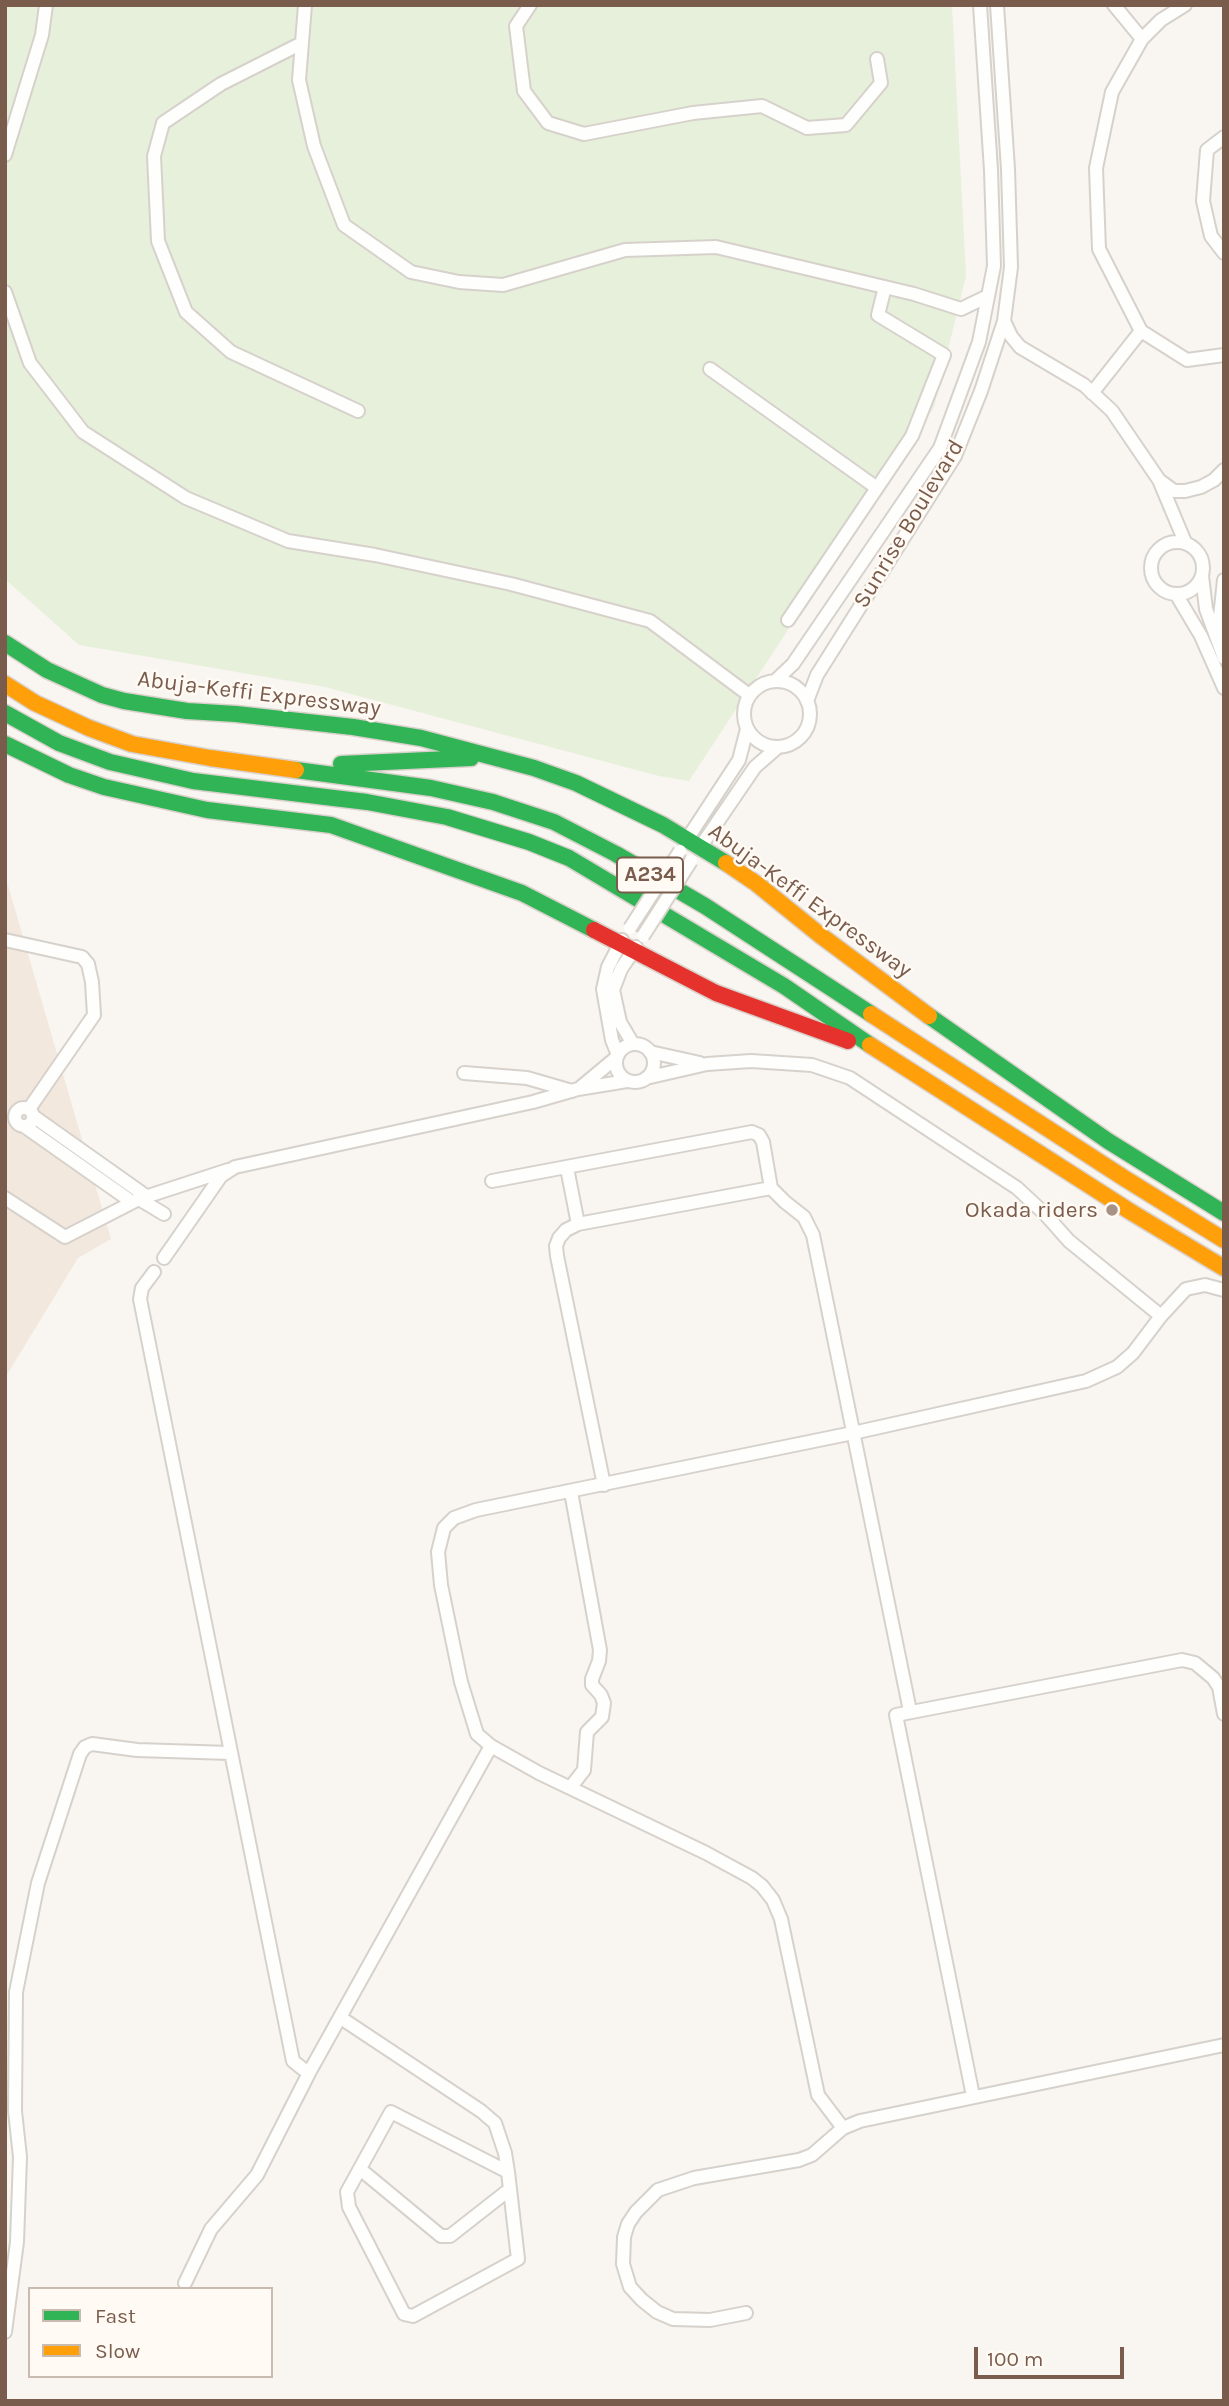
<!DOCTYPE html>
<style>
body{margin:0}
#map{position:relative;width:1229px;height:2406px;overflow:hidden;background:#f9f5f0;font-family:Karla,sans-serif}
canvas{display:block}
.frame{position:absolute;inset:0;border:7px solid #7a5c4d;pointer-events:none}
.legend{position:absolute;left:28px;top:2287px;width:245px;height:91px;box-sizing:border-box;background:#fffaf3;border:2px solid #cabbb1;margin:0;padding:9px 12px;list-style:none;font-size:21px;color:#7a5c4d}
.legend li{display:flex;align-items:center;gap:14px;height:35px}
.legend b{width:35px;border:2px solid #cabbb1}
.scale{position:absolute;left:974px;top:2347px;width:150px;height:32px;box-sizing:border-box;border:4px solid #7a5c4d;border-top:0;padding-left:9px;font-size:21px;line-height:24px;white-space:nowrap;color:#7a5c4d;-webkit-text-stroke:5px #fffaf3;paint-order:stroke}
</style>
<div id="map">
<canvas width="1229" height="2406"></canvas>
<div class="frame"></div>
<ul class="legend">
<li><b style="height:9px;background:#30b455"></b>Fast</li>
<li><b style="height:9px;background:#ff9f0a"></b>Slow</li>
</ul>
<div class="scale">100 m</div>
</div>
<script>
const context = document.querySelector('canvas').getContext('2d');
context.lineJoin = 'round';
function paint(path, color) { context.fillStyle = color; context.fill(path, 'evenodd'); }
const toPath = rows => new Path2D(rows.map(r => 'M' + r).join(''));
function trace(path, color, width, dash) { context.strokeStyle = color; context.lineWidth = width; context.lineCap = dash ? 'butt' : 'round'; context.setLineDash(dash || []); context.stroke(path); }
function write(font, color, halo, rows, align = 'center') {
  context.font = font + ' Karla,sans-serif'; context.lineWidth = 5; context.setLineDash([]); context.textBaseline = 'middle'; context.strokeStyle = halo; context.fillStyle = color; for (const [text, x, y, turn = 0] of rows) {
    context.save(); context.translate(x, y); context.rotate((+turn || 0) * Math.PI / 180); context.textAlign = isNaN(turn) ? turn : align; if (halo) context.strokeText(text, 0, 0); context.fillText(text, 0, 0); context.restore();
  }
}
const residential = toPath([
 [5,875,111,1239,78,1258,5,1378]
]);
const green = toPath([
 [5,5,952,5,966,276,934,407,689,781,659,776,325,687,79,645,5,579]
]);
const street = toPath([
 [305,5,299,80,314,146,344,225,411,272,459,282,503,285,625,250,716,247,914,294,961,309,988,296],
 [530,5,516,26,524,91,548,123,584,134,693,113,762,106,807,128,846,125,881,83,877,59],
 [1114,5,1142,39],
 [1185,5,1161,20,1142,39,1112,92,1096,168,1099,249,1141,331,1187,360,1224,355],
 [302,43,221,84,163,123,154,156,158,241,186,312,231,352,358,411],
 [1224,137,1207,150,1203,201,1211,236,1224,253],
 [5,155,42,35,46,5],
 [5,292,30,363,83,432,186,498,288,541,375,555,511,584,650,621,749,695],
 [1004,321,1011,336,1020,347,1084,385,1112,411,1159,480,1185,542],
 [710,369,877,488],
 [1092,393,1141,331],
 [1159,480,1174,491,1185,491,1201,487,1214,480,1224,470],
 '1151 568a26 26 0 1 1 52 0a26 26 0 1 1-52 0Z',
 [1202,576,1206,609,1224,658],
 [1176,594,1201,636,1224,688],
 [788,620,912,436,944,355,878,315,885,287],
 [1218,636,1224,580],
 [775,681,793,664,940,448,979,342,994,266,991,170,980,5],
 '744 714a33 33 0 1 1 66 0a33 33 0 1 1-66 0Z',
 [807,701,817,675,955,456,981,391,1004,321,1011,267,1008,169,997,5],
 [686,841,739,760,747,729],
 [699,849,755,767,778,747],
 [5,940,82,957,88,964,92,982,94,1015,29,1109],
 [633,1044,620,1022,613,990,621,969,636,947],
 '616 1063a19 19 0 1 1 38 0a19 19 0 1 1-38 0Z',
 [650,1052,700,1063],
 [618,1055,612,1040,603,989,608,967,622,940],
 [464,1073,527,1078,572,1091],
 [646,1078,707,1064,751,1061,812,1065,850,1078,1017,1188,1045,1214,1069,1241,1161,1316],
 [581,1087,617,1057],
 '15 1117a9 9 0 1 1 18 0a9 9 0 1 1-18 0Z',
 [33,1116,146,1196],
 [24,1126,132,1202],
 [567,1168,578,1224],
 [492,1181,752,1132,759,1135,763,1142,771,1188,785,1202,804,1217,813,1235,910,1711],
 [5,1198,65,1237,139,1199,228,1170],
 [139,1199,164,1214],
 [164,1258,221,1176,235,1167,533,1102,578,1089,627,1081],
 [154,1272,142,1288,140,1299,293,2061,303,2069,310,2071],
 [604,1485,557,1256,556,1246,559,1238,566,1230,578,1224,771,1188],
 [570,1788,584,1770,587,1732,602,1717,604,1703,601,1695,592,1685,592,1679,599,1661,600,1650,571,1492],
 [341,2018,481,2111,495,2123,505,2153,508,2172,510,2189,518,2259,413,2316,404,2314,349,2207,347,2192,391,2112,508,2172],
 [973,2096,896,1715,1182,1660,1195,1663,1213,1678,1219,1687,1224,1714],
 [843,2128,818,2095,781,1919,773,1900,762,1886,752,1878,706,1853,539,1773,491,1746,477,1734,461,1682,441,1585,438,1552,444,1528,454,1518,476,1510,853,1433,1086,1381,1117,1367,1133,1353,1161,1316,1186,1289,1205,1285,1224,1290],
 [360,2169,441,2236,450,2236,510,2189],
 [185,2283,211,2229,257,2175,310,2071,491,1746],
 [746,2313,710,2320,673,2319,657,2312,642,2300,630,2287,623,2264,624,2237,628,2224,636,2212,658,2190,694,2178,799,2160,812,2155,843,2128,860,2121,1224,2045],
 [5,2332,17,2242,20,2157,15,2111,16,1992,38,1883,80,1754,85,1747,92,1744,137,1750,230,1753]
]);
const fast = toPath([
 [5,643,47,670,102,695,124,701,187,711,236,714,353,727,421,738,534,768,576,783,663,825,726,863],
 [5,713,59,743,110,762,193,781,367,802,447,817,529,842,569,858,784,986,870,1045],
 [5,744,69,775,104,787,207,810,331,825,522,893,594,930],
 [341,764,471,758],
 [296,770,431,788,493,802,554,822,616,854,705,906,871,1014],
 [929,1016,1108,1141,1224,1213]
]);
const slow = toPath([
 [5,684,35,703,89,728,132,744,210,758,296,770],
 [726,863,757,884,820,935,929,1016],
 [871,1014,1124,1178,1224,1240],
 [870,1045,1131,1212,1224,1268]
]);
const jam = toPath([
 [594,930,716,993,848,1041]
]);
const streetBridge = toPath([
 [630,928,680,851],
 [643,936,691,861]
]);
const markers = [
 [1112,1210,7,"#a69286"]
];
const shields = [
 [650,875,66]
];
const shieldNames = [
 ["A234",650,875]
];
const streetNames = [
 ["Sunrise Boulevard",909,524,-59],
 ["Abuja-Keffi Expressway",259,694,7],
 ["Abuja-Keffi Expressway",810,901,36]
];
const poiNames = [
 ["Okada riders",1098,1210]
];
paint(residential, '#f2e8de');
paint(green, '#e7f0db');
trace(street, '#d7d1cb', 16);
trace(fast, '#dad1cc', 19);
trace(slow, '#dad1cc', 19);
trace(jam, '#dad1cc', 19);
trace(street, '#fefefd', 12);
trace(fast, '#30b455', 16);
trace(slow, '#ff9f0a', 16);
trace(jam, '#e5322d', 16);
trace(streetBridge, '#d7d1cb', 16, []);
trace(streetBridge, '#fefefd', 12);
for (const [x, y, r, color] of markers) { const dot = new Path2D(); dot.arc(x, y, r, 0, 2 * Math.PI); context.fillStyle = color; context.fill(dot); trace(dot, '#fffaf3', 2.5); }
for (const [x, y, w] of shields) { const box = new Path2D(); box.roundRect(x - w / 2, y - 17.5, w, 35, 5); context.fillStyle = '#fffaf3'; context.fill(box); trace(box, '#7a5c4d', 2); }
write('bold 21px', '#7a5c4d', null, shieldNames);
write('23px', '#7a5c4d', '#fffaf3', streetNames);
write('23px', '#7a5c4d', '#fffaf3', poiNames, 'right');
</script>
